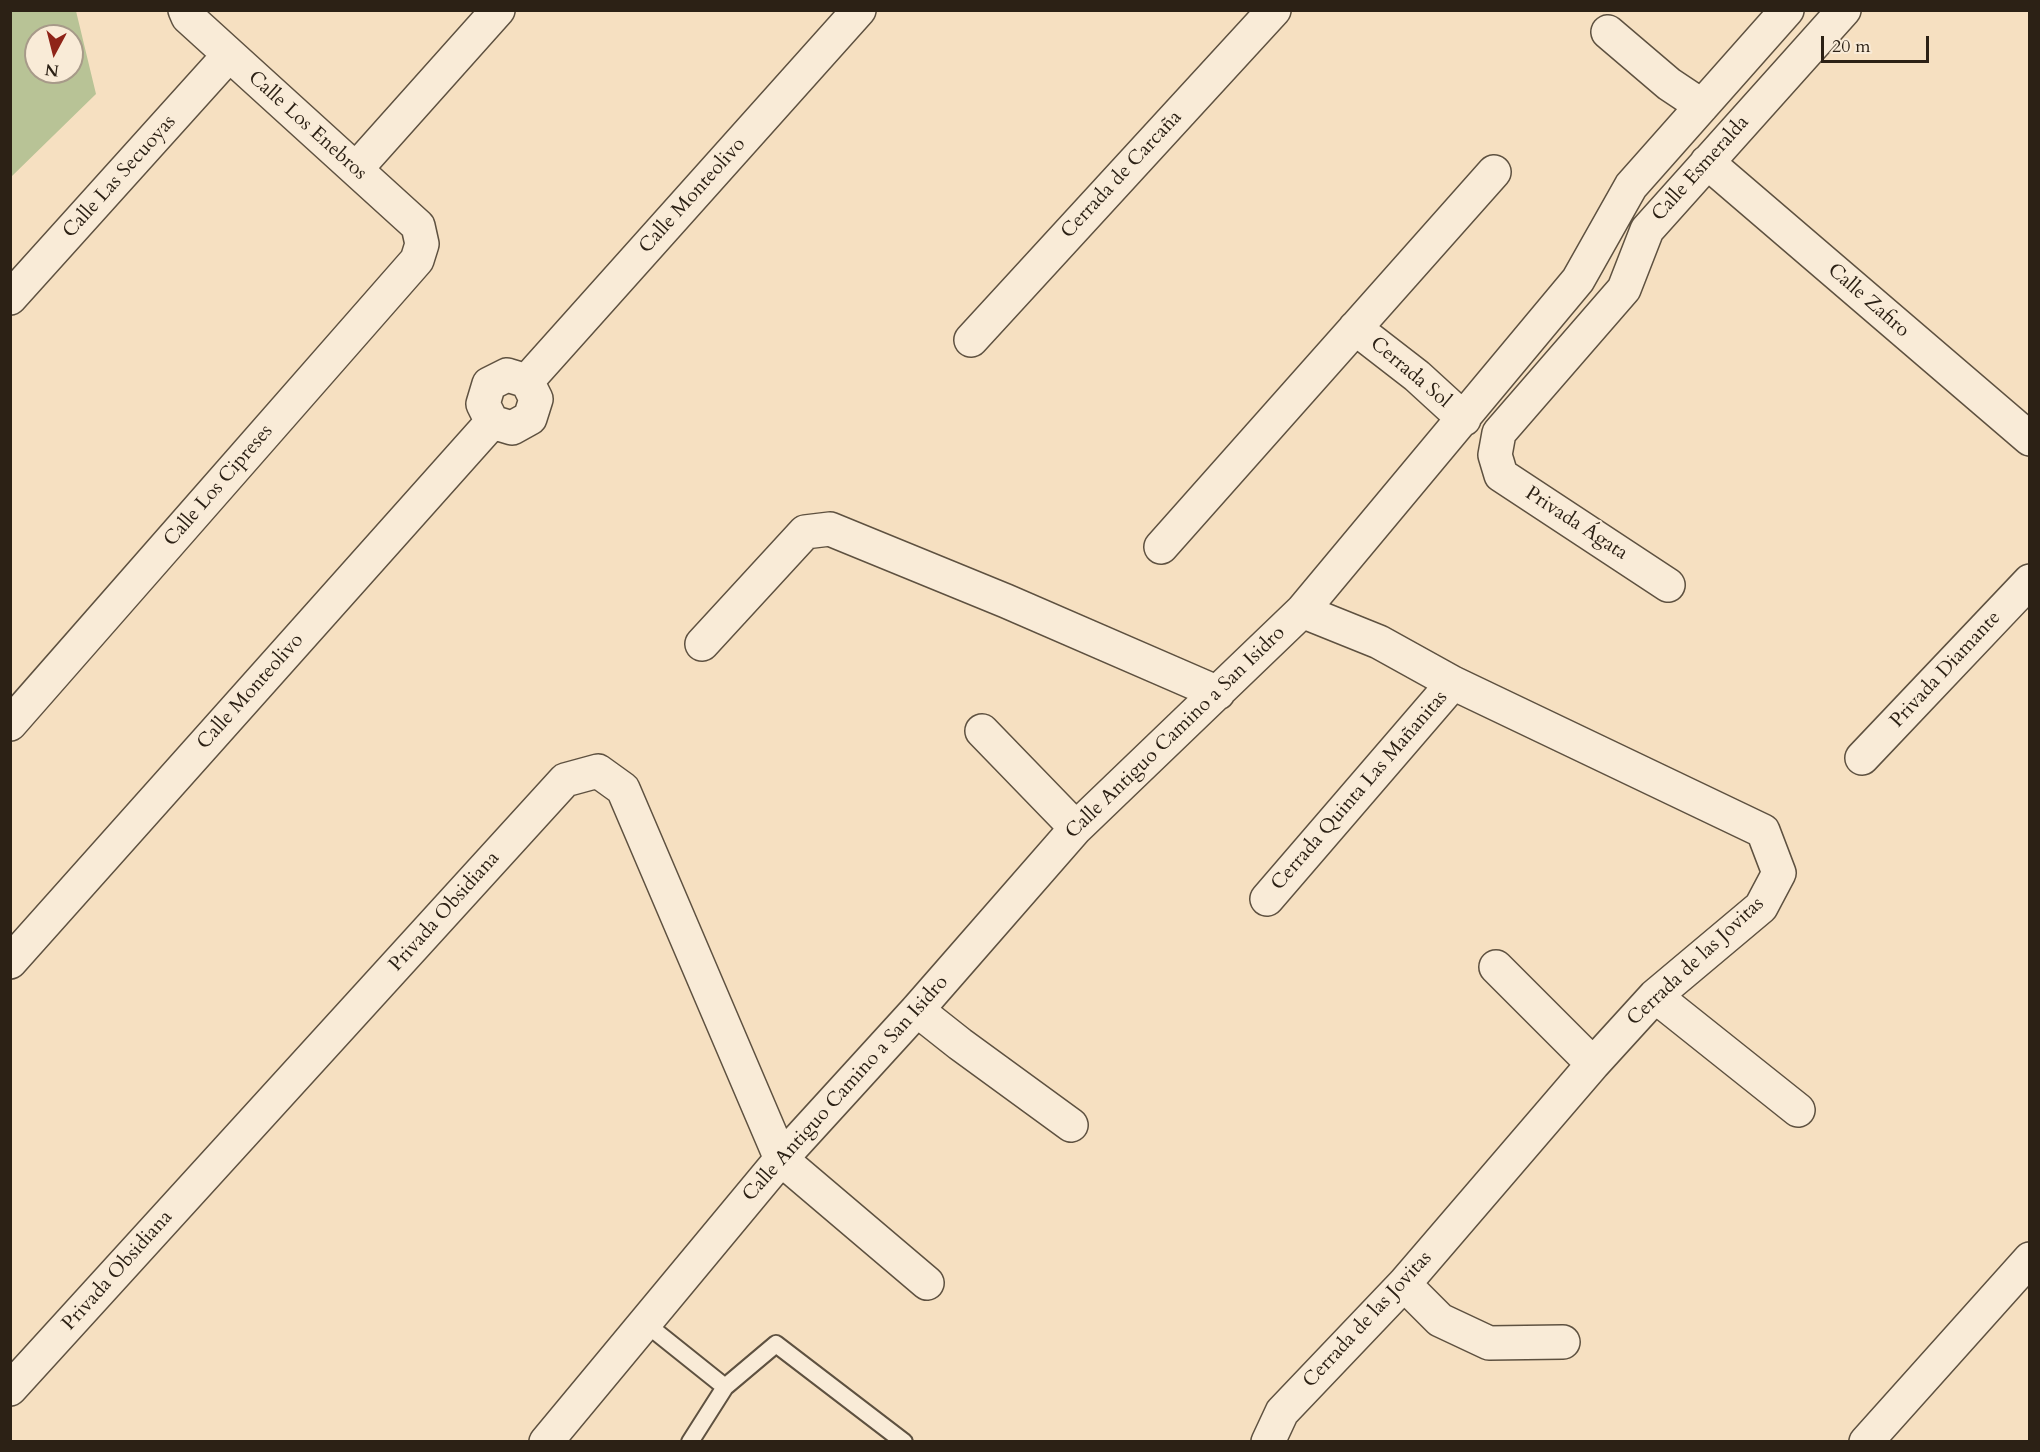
<!DOCTYPE html>
<meta charset="utf-8">
<style>
body{margin:0}
#map{position:relative;width:2040px;height:1452px;overflow:hidden;background:#f6e0c1;font-family:Cardo,serif}
canvas{display:block}
.frame{position:absolute;inset:0;border:12px solid #2c2115;pointer-events:none}
.north{position:absolute;left:24px;top:24px;width:60px;height:60px;box-sizing:border-box;background:#f9ebd7;border:2px solid #a79a89;border-radius:50%;rotate:187deg;font-size:16px;font-weight:700;line-height:24px;text-align:center;color:#2c2115}
.north::after{content:'';display:block;margin:auto;width:21px;height:27px;background:#8f2418;clip-path:polygon(50% 0,100% 100%,50% 72%,0 100%)}
.scale{position:absolute;left:1821px;top:36px;width:108px;height:27px;box-sizing:border-box;border:3px solid #2c2115;border-top:0;padding-left:8px;font-size:18px;line-height:21px;white-space:nowrap;color:#2c2115;-webkit-text-stroke:4px #f9ebd7;paint-order:stroke}
</style>
<div id="map">
<canvas width="2040" height="1452"></canvas>
<div class="frame"></div>
<div class="north">N</div>
<div class="scale">20 m</div>
</div>
<script>
const context = document.querySelector('canvas').getContext('2d');
context.lineJoin = 'round';
function paint(path, color) { context.fillStyle = color; context.fill(path, 'evenodd'); }
const toPath = rows => new Path2D(rows.map(r => 'M' + r).join(''));
function trace(path, color, width, dash) { context.strokeStyle = color; context.lineWidth = width; context.lineCap = dash ? 'butt' : 'round'; context.setLineDash(dash || []); context.stroke(path); }
function write(font, color, halo, rows, align = 'center') {
  context.font = font + ' Cardo,serif'; context.lineWidth = 4.5; context.setLineDash([]); context.textBaseline = 'middle'; context.strokeStyle = halo; context.fillStyle = color; for (const [text, x, y, turn = 0] of rows) {
    context.save(); context.translate(x, y); context.rotate((+turn || 0) * Math.PI / 180); context.textAlign = isNaN(turn) ? turn : align; if (halo) context.strokeText(text, 0, 0); context.fillText(text, 0, 0); context.restore();
  }
}
const green = toPath([
 [11,10,76,11,96,94,11,177],
 [36,36,72,36,72,72,36,72]
]);
const lane = toPath([
 [645,1323,725,1387],
 [690,1442,725,1387,776,1344,904,1442]
]);
const street = toPath([
 [1608,32,1669,84,1702,106],
 [1707,162,2030,439],
 [356,169,498,10],
 [10,298,229,55],
 [1355,328,1417,376,1464,419],
 [971,340,1274,10],
 [507,375,527,381,536,399,530,418,512,428,492,422,483,404,489,384,507,375],
 [527,381,859,10],
 [1161,547,1494,172],
 [1668,585,1501,475,1495,455,1499,433,1624,289,1647,230,1844,10],
 [702,644,805,532,830,529,1006,601,1218,693],
 [10,724,417,260,422,244,418,226,188,17,185,10],
 [982,731,1076,828],
 [1862,758,2030,581],
 [1267,899,1453,683],
 [10,962,492,422],
 [1496,967,1593,1064],
 [1655,996,1798,1110],
 [917,1010,960,1044,1071,1125],
 [1404,1284,1440,1320,1489,1343,1563,1342],
 [10,1389,565,780,598,771,623,789,781,1159,927,1283],
 [546,1442,781,1159,917,1010,1076,828,1302,611,1578,280,1631,186,1787,10],
 [1268,1442,1282,1412,1404,1284,1593,1064,1655,996,1761,907,1779,873,1763,831,1453,683,1379,642,1302,611],
 [1866,1442,2030,1259]
]);
const streetNames = [
 ["Calle Los Enebros",307,126,42],
 ["Calle Esmeralda",1701,169,-48],
 ["Cerrada de Carcaña",1122,175,-47],
 ["Calle Las Secuoyas",120,177,-48],
 ["Calle Monteolivo",693,196,-48],
 ["Calle Zafiro",1868,301,41],
 ["Cerrada Sol",1410,373,40],
 ["Calle Los Cipreses",219,486,-49],
 ["Privada Ágata",1576,524,33],
 ["Privada Diamante",1946,670,-47],
 ["Calle Monteolivo",251,692,-48],
 ["Calle Antiguo Camino a San Isidro",1176,733,-44],
 ["Cerrada Quinta Las Mañanitas",1360,791,-49],
 ["Privada Obsidiana",445,912,-48],
 ["Cerrada de las Jovitas",1696,962,-43],
 ["Calle Antiguo Camino a San Isidro",846,1089,-48],
 ["Privada Obsidiana",118,1271,-48],
 ["Cerrada de las Jovitas",1368,1320,-47]
];
paint(green, '#b8c396');
trace(lane, '#5e5140', 20);
trace(street, '#5e5140', 36);
trace(lane, '#f9ebd7', 16);
trace(street, '#f9ebd7', 33);
write('20px', '#2c2115', '#f9ebd7', streetNames);
</script>
